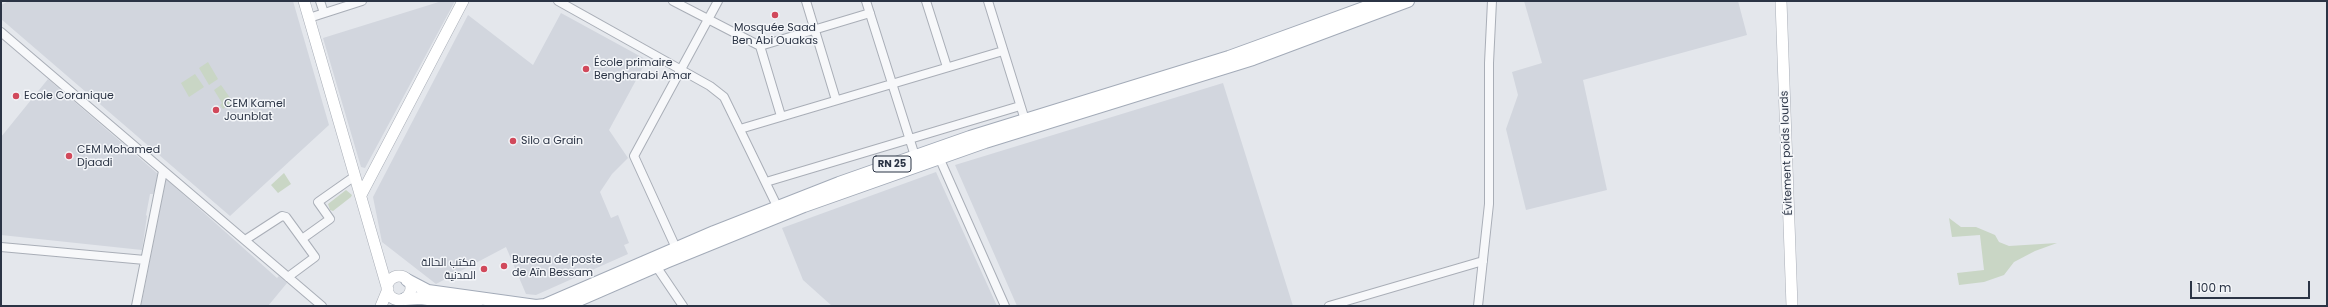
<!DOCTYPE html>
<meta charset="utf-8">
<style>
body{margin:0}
#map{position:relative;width:2328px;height:307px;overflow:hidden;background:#e4e7ec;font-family:Poppins,sans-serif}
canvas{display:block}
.frame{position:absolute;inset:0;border:2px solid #2b3445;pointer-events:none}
.scale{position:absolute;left:2190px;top:281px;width:120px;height:18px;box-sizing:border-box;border:2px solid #2b3445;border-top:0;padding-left:5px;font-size:12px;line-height:14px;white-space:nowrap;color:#2b3445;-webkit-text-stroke:3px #f4f6f9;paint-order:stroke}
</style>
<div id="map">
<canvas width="2328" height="307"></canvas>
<div class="frame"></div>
<div class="scale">100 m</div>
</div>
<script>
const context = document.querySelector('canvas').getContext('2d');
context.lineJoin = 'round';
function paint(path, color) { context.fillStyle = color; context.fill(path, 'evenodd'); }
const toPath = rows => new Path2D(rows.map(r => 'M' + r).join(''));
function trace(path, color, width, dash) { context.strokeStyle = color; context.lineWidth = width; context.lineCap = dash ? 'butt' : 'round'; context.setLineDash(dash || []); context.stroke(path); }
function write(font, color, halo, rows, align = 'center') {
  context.font = font + ' Poppins,Cairo,sans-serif'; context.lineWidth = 3; context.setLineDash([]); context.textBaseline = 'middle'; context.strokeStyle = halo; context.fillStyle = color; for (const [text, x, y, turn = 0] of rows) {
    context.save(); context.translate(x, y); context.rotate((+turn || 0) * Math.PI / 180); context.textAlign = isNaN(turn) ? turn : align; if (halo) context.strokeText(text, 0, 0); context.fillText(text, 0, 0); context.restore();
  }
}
const built = toPath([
 [9,1,293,1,329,125,230,216,1,19,1,5],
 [442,1,455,1,365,168,361,167,323,38],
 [1524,1,1738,1,1747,35,1583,80,1607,190,1526,210,1506,129,1518,95,1512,72,1542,63],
 [561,13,647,60,609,130,628,158,612,174,600,192,611,218,618,215,629,243,624,245,628,254,536,295,526,294,506,247,436,284,382,242,373,197,468,15,533,65],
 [48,79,158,174,155,189,153,194,150,194,146,215,147,216,142,250,1,235,1,137],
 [1223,83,1293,306,1017,306,955,165],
 [936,172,997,306,832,306,803,280,782,228],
 [166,179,277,278,279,276,287,283,268,306,141,306]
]);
const green = toPath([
 [208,62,218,79,209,85,199,68],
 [195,74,204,87,189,97,181,83],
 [221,85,233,102,223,109,220,105,222,103,214,90],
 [284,173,291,184,278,193,271,185],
 [346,190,352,195,351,197,333,211,330,210,328,204],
 [1949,218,1961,227,1976,227,1995,235,1999,242,2009,246,2057,243,2035,251,2014,262,2004,275,1984,282,1959,285,1957,273,1984,270,1980,235,1952,237]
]);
const street = toPath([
 [320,1,324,13],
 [558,1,710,86,724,97,777,206],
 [673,1,760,46,781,116],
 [806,1,836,100],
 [866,1,915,156],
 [926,1,947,67],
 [988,1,1025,120],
 [309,18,362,1],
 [1,32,322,306],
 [760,46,870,13],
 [740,129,1003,51],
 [938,155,1005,306],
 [766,182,1020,106],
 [245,240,282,216,286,217,302,239],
 [1,247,145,260],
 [676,248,634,156,718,1],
 [656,266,683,306],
 [288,277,315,257,302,239,330,219,318,202,355,176],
 [136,306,163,171],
 [1329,306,1483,261],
 [1478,306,1489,204,1489,63,1492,1]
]);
const secondary = toPath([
 [304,1,387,287],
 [1781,1,1792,306],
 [361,195,463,1],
 '387 288a12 12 0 1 1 24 0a12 12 0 1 1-24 0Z',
 [381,306,388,289]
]);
const primary = toPath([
 [407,280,428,291,536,306,545,305,714,232,839,183,970,137,1229,57,1383,1],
 [405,299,421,298,476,306],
 [565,306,666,262,804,206,985,142,1253,59,1408,1]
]);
const markers = [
 [775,15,4,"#d1495b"],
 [586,69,4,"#d1495b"],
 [16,96,4,"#d1495b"],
 [216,110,4,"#d1495b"],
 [513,141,4,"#d1495b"],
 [69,156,4,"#d1495b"],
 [504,266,4,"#d1495b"],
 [484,269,4,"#d1495b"]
];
const shields = [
 [892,164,38]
];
const shieldNames = [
 ["RN 25",892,164]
];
const poiNames = [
 ["Mosquée Saad",775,28,"center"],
 ["Ben Abi Ouakas",775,41,"center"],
 ["École primaire",594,63],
 ["Bengharabi Amar",594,76],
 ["Ecole Coranique",24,96],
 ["CEM Kamel",224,104],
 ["Jounblat",224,117],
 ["Silo a Grain",521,141],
 ["CEM Mohamed",77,150],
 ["Djaadi",77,163],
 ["Bureau de poste",512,260],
 ["de Aïn Bessam",512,273],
 ["مكتب الحالة",476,263,"right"],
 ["المدنية",476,276,"right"]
];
const streetNames = [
 ["Évitement poids lourds",1787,153,-92]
];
paint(built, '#d2d6de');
paint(green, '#c9d6c5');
trace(street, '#a9aeb7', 10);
trace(secondary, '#a9aeb7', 12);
trace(primary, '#a3abb8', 14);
trace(street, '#f7f8fa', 8);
trace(secondary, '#fff', 11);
trace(primary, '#fff', 12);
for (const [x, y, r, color] of markers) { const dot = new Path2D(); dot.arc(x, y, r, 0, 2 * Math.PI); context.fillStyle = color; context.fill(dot); trace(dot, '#f4f6f9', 1.5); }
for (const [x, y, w] of shields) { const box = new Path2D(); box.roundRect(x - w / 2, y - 8, w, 16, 3); context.fillStyle = '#f4f6f9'; context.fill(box); trace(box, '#2b3445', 1); }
write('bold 10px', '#2b3445', null, shieldNames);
write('11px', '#2b3445', '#f4f6f9', poiNames, 'left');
write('11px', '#2b3445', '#f4f6f9', streetNames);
</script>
